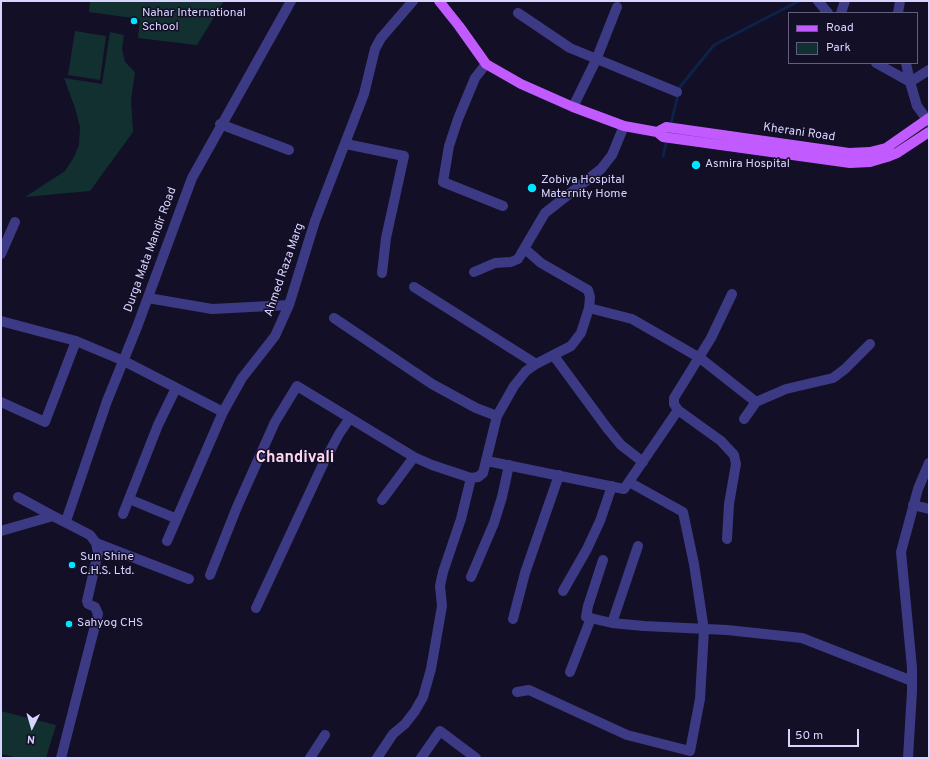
<!DOCTYPE html>
<style>
body{margin:0}
#map{position:relative;width:930px;height:759px;overflow:hidden;background:#130f26;font-family:Overpass,sans-serif}
canvas{display:block}
.frame{position:absolute;inset:0;border:2px solid #d9d4ff;pointer-events:none}
.legend{position:absolute;left:788px;top:12px;width:130px;height:52px;box-sizing:border-box;background:#130f26;border:1px solid #625e7d;margin:0;padding:5px 7px;list-style:none;font-size:12px;color:#d9d4ff}
.legend li{display:flex;align-items:center;gap:8px;height:20px}
.legend b{width:20px;border:1px solid #625e7d}
.north{position:absolute;left:12px;top:707px;width:40px;height:40px;-webkit-text-stroke:3px #130f26;paint-order:stroke;rotate:185deg;font-size:11px;font-weight:700;line-height:16px;text-align:center;color:#d9d4ff}
.north::after{content:'';display:block;margin:auto;width:14px;height:18px;background:#d9d4ff;clip-path:polygon(50% 0,100% 100%,50% 72%,0 100%)}
.scale{position:absolute;left:788px;top:729px;width:71px;height:18px;box-sizing:border-box;border:2px solid #d9d4ff;border-top:0;padding-left:5px;font-size:12px;line-height:14px;white-space:nowrap;color:#d9d4ff;-webkit-text-stroke:3px #130f26;paint-order:stroke}
</style>
<div id="map">
<canvas width="930" height="759"></canvas>
<div class="frame"></div>
<ul class="legend">
<li><b style="height:5px;background:#c25bff"></b>Road</li>
<li><b style="height:11px;background:#12302f"></b>Park</li>
</ul>
<div class="north">N</div>
<div class="scale">50 m</div>
</div>
<script>
const context = document.querySelector('canvas').getContext('2d');
context.lineJoin = 'round';
function paint(path, color) { context.fillStyle = color; context.fill(path, 'evenodd'); }
const toPath = rows => new Path2D(rows.map(r => 'M' + r).join(''));
function trace(path, color, width, dash) { context.strokeStyle = color; context.lineWidth = width; context.lineCap = dash ? 'butt' : 'round'; context.setLineDash(dash || []); context.stroke(path); }
function write(font, color, halo, rows, align = 'center') {
  context.font = font + ' Overpass,sans-serif'; context.lineWidth = 3; context.setLineDash([]); context.textBaseline = 'middle'; context.strokeStyle = halo; context.fillStyle = color; for (const [text, x, y, turn = 0] of rows) {
    context.save(); context.translate(x, y); context.rotate((+turn || 0) * Math.PI / 180); context.textAlign = isNaN(turn) ? turn : align; if (halo) context.strokeText(text, 0, 0); context.fillText(text, 0, 0); context.restore();
  }
}
const green = toPath([
 [90,1,224,1,197,45,138,38,140,19,89,12],
 [75,31,106,36,100,80,68,75],
 [110,32,124,35,122,49,125,62,135,72,131,100,133,132,90,191,25,197,65,171,74,157,79,145,80,127,75,108,64,78,102,84],
 [1,711,56,725,46,758,18,758,1,754]
]);
const stream = toPath([
 [663,156,680,87,714,45,799,1]
]);
const minor = toPath([
 [818,1,828,13],
 [518,13,570,48,677,92],
 [841,13,845,1],
 [898,13,900,1],
 [876,63,910,82,917,106,929,122],
 [906,63,910,82,929,70],
 [486,64,475,78,458,119,449,146,443,182,503,206],
 [573,107,596,60,617,7],
 [220,124,289,150],
 [346,144,404,156,386,238,382,273],
 [1,254,15,222],
 [474,272,495,263,511,262,518,259,545,213,601,169,612,155,624,126],
 [414,287,536,364],
 [148,298,212,309,289,305],
 [589,308,632,319,700,358,756,402],
 [334,318,432,384,476,408,497,416],
 [1,321,76,341,124,361,223,412],
 [554,356,607,428,621,445,643,462],
 [1,402,45,422,76,341],
 [678,410,721,441,734,455,736,464,729,504,727,539],
 [744,419,756,402,786,389,833,378,845,369,870,344],
 [487,461,624,489,678,410,674,404,674,398,711,338,732,294],
 [18,497,53,516],
 [129,499,175,518],
 [382,500,414,457],
 [913,505,929,509],
 [123,514,158,425,176,388],
 [66,521,107,401,137,327,192,178,291,1],
 [1,531,53,516,90,535,96,543,98,553,87,601,88,604,95,607,98,614,61,758],
 [167,541,223,412,242,378,275,336,289,305,315,221,364,94,375,49,381,38,413,1],
 [96,543,189,579],
 [603,560,588,606,586,617,612,623,644,626,727,630,802,638,912,681],
 [210,575,237,507,275,422,297,386,414,457,432,465,471,478,478,477,483,473,497,416,514,386,526,371,536,364,571,346,581,333,589,308,590,297,588,290,541,263,525,249],
 [471,577,494,523,502,497,509,465],
 [563,591,587,549,600,521,612,486],
 [256,608,324,462,339,434,350,418],
 [513,619,525,573,559,475],
 [612,623,638,546],
 [570,672,591,618],
 [517,692,529,690,627,735,690,751,700,699,704,630,694,564,683,512,629,482],
 [310,758,325,735],
 [377,758,393,734,405,724,415,711,423,697,431,669,442,606,440,586,443,572,461,519,471,478],
 [421,758,440,731,476,758],
 [908,758,912,691,912,668,901,552,918,489,929,463]
]);
const major = toPath([
 [439,1,459,26,486,64,521,84,573,107,624,126,657,132,663,137,850,163,870,162,887,157,897,153,929,132],
 [657,132,666,127,849,153,870,152,886,148,929,118]
]);
const markers = [
 [134,21,4,"#00e5ff"],
 [696,165,5,"#00e5ff"],
 [532,188,5,"#00e5ff"],
 [72,565,4,"#00e5ff"],
 [69,624,4,"#00e5ff"]
];
const poiNames = [
 ["Nahar International",142,14],
 ["School",142,28],
 ["Asmira Hospital",705,165],
 ["Zobiya Hospital",541,181],
 ["Maternity Home",541,195],
 ["Sun Shine",80,558],
 ["C.H.S. Ltd.",80,572],
 ["Sahyog CHS",77,624]
];
const streetNames = [
 ["Kherani Road",799,133,8],
 ["Durga Mata Mandir Road",151,250,-70],
 ["Ahmed Raza Marg",285,270,-71]
];
const districtNames = [
 ["Chandivali",295,459]
];
paint(green, '#12302f');
trace(stream, '#0c2248', 3);
trace(minor, '#3d3a85', 10);
trace(major, '#c25bff', 10);
for (const [x, y, r, color] of markers) { const dot = new Path2D(); dot.arc(x, y, r, 0, 2 * Math.PI); context.fillStyle = color; context.fill(dot); trace(dot, '#130f26', 1.5); }
write('12px', '#d9d4ff', '#130f26', poiNames, 'left');
write('12px', '#d9d4ff', '#130f26', streetNames);
write('bold 16px', '#ffd6f0', '#130f26', districtNames);
</script>
